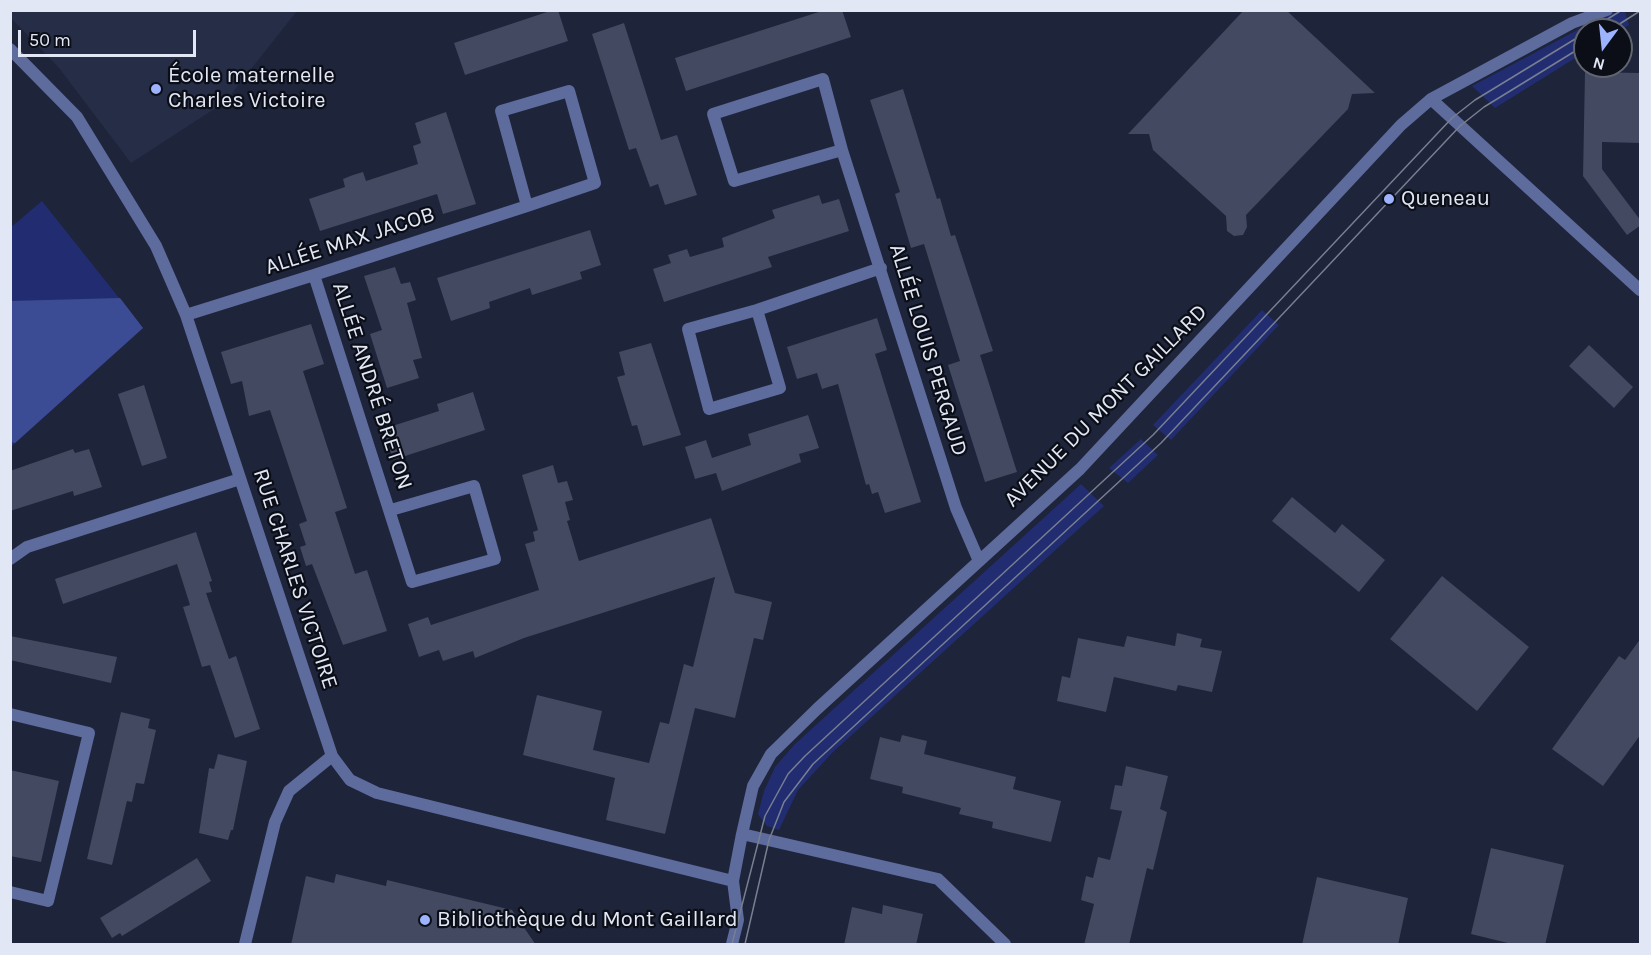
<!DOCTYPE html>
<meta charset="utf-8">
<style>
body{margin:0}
#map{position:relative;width:1651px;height:955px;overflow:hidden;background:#1e2439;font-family:Karla,sans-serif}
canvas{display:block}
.frame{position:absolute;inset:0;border:12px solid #e2e7f5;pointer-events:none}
.north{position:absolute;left:1573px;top:18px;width:60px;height:60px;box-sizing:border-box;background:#0b0e17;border:2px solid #616570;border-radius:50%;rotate:195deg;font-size:16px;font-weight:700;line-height:24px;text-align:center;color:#e2e7f5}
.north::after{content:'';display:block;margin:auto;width:21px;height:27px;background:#9eb3fd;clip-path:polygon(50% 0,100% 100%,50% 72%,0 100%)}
.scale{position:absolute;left:18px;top:30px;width:178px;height:27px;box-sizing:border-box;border:3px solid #e2e7f5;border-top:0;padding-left:8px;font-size:18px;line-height:21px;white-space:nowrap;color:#e2e7f5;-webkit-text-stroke:4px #0b0e17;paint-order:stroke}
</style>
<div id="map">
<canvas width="1651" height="955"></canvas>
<div class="frame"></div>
<div class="north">N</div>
<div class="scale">50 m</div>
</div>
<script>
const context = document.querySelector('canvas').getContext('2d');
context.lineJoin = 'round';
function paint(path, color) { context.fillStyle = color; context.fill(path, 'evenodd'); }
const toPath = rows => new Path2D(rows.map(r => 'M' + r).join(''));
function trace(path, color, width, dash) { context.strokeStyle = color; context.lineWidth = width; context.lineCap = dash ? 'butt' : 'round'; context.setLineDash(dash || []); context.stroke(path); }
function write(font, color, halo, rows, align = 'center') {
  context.font = font + ' Karla,sans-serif'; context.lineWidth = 4.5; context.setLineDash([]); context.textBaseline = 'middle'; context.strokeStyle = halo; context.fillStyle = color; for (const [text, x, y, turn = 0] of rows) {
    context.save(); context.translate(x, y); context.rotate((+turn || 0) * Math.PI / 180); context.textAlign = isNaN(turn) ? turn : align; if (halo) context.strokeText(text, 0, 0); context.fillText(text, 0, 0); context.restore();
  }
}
const built = toPath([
 [10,11,11,10,297,11,225,102,131,163,59,68,11,18]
]);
const green = toPath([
 [1625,12,1629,25,1620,30,1585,30,1585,52,1495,108,1472,86,1583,27,1612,13],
 [42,201,143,328,11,447,10,228],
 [1262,310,1279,325,1171,440,1153,425],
 [1141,439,1158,455,1128,483,1109,468],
 [1081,484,1104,506,833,752,798,790,779,830,767,826,758,814,764,791,775,767,795,744]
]);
const forest = toPath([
 [120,298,143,328,15,443,11,442,11,301]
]);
const building = toPath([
 [553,10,558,10,568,41,465,75,454,43],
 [825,10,842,10,851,37,686,91,675,58],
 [1244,10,1286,10,1375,93,1352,94,1348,109,1246,215,1247,227,1243,235,1234,236,1227,231,1226,216,1153,150,1149,134,1128,134],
 [624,23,661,140,677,135,697,195,665,205,658,184,650,187,636,148,629,150,592,34],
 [1585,72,1641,73,1641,143,1602,142,1602,169,1641,221,1641,225,1627,235,1583,176],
 [903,89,937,199,940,198,951,236,955,235,993,351,980,355,1017,472,985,482,948,365,960,361,924,244,911,248,895,194,900,192,870,100],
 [446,112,476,204,443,214,437,194,320,231,309,199,345,187,343,179,353,175,363,172,366,181,418,164,413,146,421,143,415,123],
 [819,195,822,204,839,199,849,231,768,257,772,267,664,302,653,269,671,263,668,255,687,249,690,257,724,247,722,238,775,218,772,210],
 [590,230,601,265,580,272,582,279,532,295,530,288,489,302,490,308,451,321,437,278],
 [395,267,401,284,410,282,416,300,407,303,422,358,413,360,419,378,387,388,370,334,382,330,364,276],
 [877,318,887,350,875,354,921,502,885,513,878,492,872,494,869,484,866,485,838,384,822,389,817,373,797,379,787,347],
 [311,324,324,364,303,371,347,508,335,512,355,574,367,570,387,631,343,645,312,564,306,566,300,547,306,545,299,524,307,521,270,410,249,416,242,381,231,384,221,352],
 [651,343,681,435,643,446,637,425,632,426,617,377,625,375,619,352],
 [1589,345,1633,387,1614,408,1569,366],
 [144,385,167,458,142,466,118,394],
 [473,392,485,430,393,460,383,429,439,411,437,404],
 [808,415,819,448,799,454,801,462,722,491,716,473,695,479,685,447,706,440,712,458,751,445,748,434],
 [73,449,75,453,89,449,102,487,74,496,73,491,10,511,10,471],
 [553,465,558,483,567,481,573,500,565,502,570,520,567,521,579,561,711,518,735,593,772,602,763,640,754,638,735,718,695,708,665,834,606,820,615,778,523,755,537,695,602,711,593,750,649,763,660,722,669,724,684,664,693,667,715,577,524,638,475,658,473,651,443,661,439,650,419,657,408,624,428,617,431,625,539,590,525,544,535,541,533,532,538,530,522,475],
 [1292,497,1335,533,1342,524,1385,560,1359,592,1272,521],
 [196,532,212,581,209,582,212,592,206,593,229,659,236,656,260,729,235,738,210,665,202,667,183,607,190,605,177,564,63,604,55,579],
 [1442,576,1529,647,1477,711,1390,639],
 [1177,633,1202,639,1200,647,1222,651,1212,692,1178,685,1176,691,1114,677,1106,712,1057,701,1062,676,1070,678,1078,638,1124,647,1127,636,1175,646],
 [10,636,117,657,111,683,10,660],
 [1641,638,1641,734,1603,786,1552,749,1619,656,1625,660],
 [121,712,150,719,148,728,156,730,144,784,136,783,132,802,127,801,112,865,87,859],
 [902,735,927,741,924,754,1016,777,1013,789,1061,801,1051,842,992,828,993,822,959,814,961,808,902,793,903,787,870,779,880,737,900,742],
 [218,754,247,761,233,830,231,830,228,840,199,833,209,768,214,769],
 [1126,766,1168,776,1160,809,1167,812,1153,870,1147,868,1129,945,1084,945,1094,904,1081,900,1086,876,1093,878,1098,857,1110,860,1122,811,1110,809,1115,785,1122,786],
 [10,770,59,781,41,862,10,856],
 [1491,848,1564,865,1545,945,1516,945,1471,934],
 [197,858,211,881,122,936,120,933,112,938,100,918],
 [336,874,386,886,387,880,512,910,536,945,291,945,306,876,334,883],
 [1317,877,1408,898,1398,945,1302,945],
 [883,905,923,914,916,945,844,945,852,907,882,914]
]);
const minor = toPath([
 [10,49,77,117,156,246,186,315,332,756,350,780,377,793,733,881],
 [1431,99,1640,290],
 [842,150,734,181,713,114,823,79,842,150,956,508,979,561],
 [314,275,412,582,495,559,474,486,391,510],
 [757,310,780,388,709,409,688,329,757,310,881,268],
 [186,315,314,275,527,206,595,183,569,91,501,111,527,206],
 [10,559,27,547,240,479],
 [10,714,89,733,48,901,10,892],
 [742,834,938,879,1005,944],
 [245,944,275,822,289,791,332,756],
 [732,944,738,920,733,881,742,834,753,786,771,754,817,709,1080,469,1401,125,1431,99,1457,85,1572,23,1607,10]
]);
const tram = toPath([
 [1590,30,1622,10],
 [1610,30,1640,11],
 [732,944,765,816,788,774,805,756,1153,435,1452,118,1475,100,1585,33],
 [745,944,769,840,784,802,813,764,1161,443,1460,126,1484,107,1585,45]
]);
const markers = [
 [156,89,6,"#9eb3fd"],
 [1389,199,6,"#9eb3fd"],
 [425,920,6,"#9eb3fd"]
];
const poiNames = [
 ["École maternelle",168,76],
 ["Charles Victoire",168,101],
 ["Queneau",1401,199],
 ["Bibliothèque du Mont Gaillard",437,920]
];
const streetNames = [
 ["ALLÉE MAX JACOB",350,241,-18],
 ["ALLÉE LOUIS PERGAUD",928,350,73],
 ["ALLÉE ANDRÉ BRETON",372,386,72],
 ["AVENUE DU MONT GAILLARD",1106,406,-45],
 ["RUE CHARLES VICTOIRE",295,579,72]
];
paint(built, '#252d47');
paint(green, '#212d70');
paint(forest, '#3c4c94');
paint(building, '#424960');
trace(minor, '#5d6b9d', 12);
trace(tram, '#797f91', 1.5);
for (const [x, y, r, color] of markers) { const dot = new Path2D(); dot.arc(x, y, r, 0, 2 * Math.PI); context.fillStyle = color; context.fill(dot); trace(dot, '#0b0e17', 2); }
write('22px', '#e2e7f5', '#0b0e17', poiNames, 'left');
write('22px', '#e2e7f5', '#0b0e17', streetNames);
</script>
